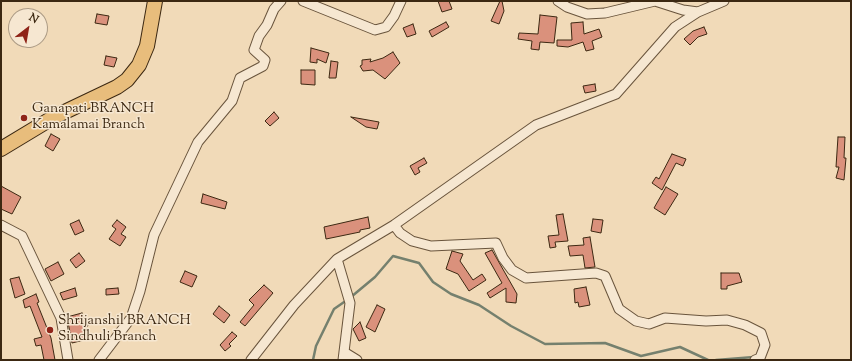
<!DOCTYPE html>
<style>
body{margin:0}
#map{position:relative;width:852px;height:361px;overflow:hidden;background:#f1dab8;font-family:"Sorts Mill Goudy",serif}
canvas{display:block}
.frame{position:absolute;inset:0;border:2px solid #3c2812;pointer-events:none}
.north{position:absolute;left:8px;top:8px;width:40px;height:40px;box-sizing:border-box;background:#f6e7d1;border:1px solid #ac9b85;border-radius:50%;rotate:31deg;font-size:11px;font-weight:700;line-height:16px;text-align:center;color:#3c2812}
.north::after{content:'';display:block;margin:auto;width:14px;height:18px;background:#8f2418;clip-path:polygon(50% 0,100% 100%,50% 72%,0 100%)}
</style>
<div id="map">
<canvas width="852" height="361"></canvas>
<div class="frame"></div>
<div class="north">N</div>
</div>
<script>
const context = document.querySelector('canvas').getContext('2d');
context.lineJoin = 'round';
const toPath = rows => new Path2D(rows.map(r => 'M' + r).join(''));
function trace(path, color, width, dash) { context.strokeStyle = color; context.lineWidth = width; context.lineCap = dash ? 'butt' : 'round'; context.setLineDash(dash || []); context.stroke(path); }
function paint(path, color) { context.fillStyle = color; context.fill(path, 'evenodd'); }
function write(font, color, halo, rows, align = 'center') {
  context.font = font + ' "Sorts Mill Goudy",serif'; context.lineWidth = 3; context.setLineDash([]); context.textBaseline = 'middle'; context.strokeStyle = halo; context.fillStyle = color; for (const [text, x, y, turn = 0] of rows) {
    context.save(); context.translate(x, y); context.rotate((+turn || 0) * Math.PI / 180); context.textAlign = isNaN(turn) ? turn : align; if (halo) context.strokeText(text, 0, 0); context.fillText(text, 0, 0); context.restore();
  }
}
const stream = toPath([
 [351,297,375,277,393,256,419,263,433,282,451,294,479,305,511,326,545,344,605,343,641,356,680,347,708,360],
 [313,360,316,346,334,309,347,300],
 [716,360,754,357]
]);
const building = toPath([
 [438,1,449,1,452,9,442,12,438,1],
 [500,1,502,1,504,11,499,24,491,21,500,1],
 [97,14,109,16,107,25,95,23,97,14],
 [540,15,557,17,554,43,540,42,539,50,531,49,532,41,518,39,519,33,538,34,540,15],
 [446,22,449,27,432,37,429,31,446,22],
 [583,22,584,34,599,29,602,37,592,41,594,49,586,51,583,42,568,47,557,46,557,40,572,40,571,23,583,22],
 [413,24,416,34,407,37,403,28,413,24],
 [704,27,707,34,698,37,690,45,684,39,693,31,704,27],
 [311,48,329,53,326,63,317,59,317,63,310,62,311,48],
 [393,52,400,63,385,79,373,70,363,71,360,66,362,65,362,60,371,59,370,62,383,58,393,52],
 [106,56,117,58,114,67,104,65,106,56],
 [331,61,338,62,336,78,329,78,331,61],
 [301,70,315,70,315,85,301,84,301,70],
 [595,84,596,91,585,93,583,86,595,84],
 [274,112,279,118,270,126,265,121,274,112],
 [351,117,379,122,377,129,366,127,351,117],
 [51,134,60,139,53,151,45,146,51,134],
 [838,137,845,137,844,158,846,158,844,180,836,178,839,167,836,167,838,137],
 [672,154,686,159,683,166,676,163,662,190,652,183,656,177,659,179,672,154],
 [424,158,427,163,418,168,420,172,415,175,410,166,424,158],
 [1,186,21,197,12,214,1,209,1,186],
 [666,187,678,194,665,215,654,208,666,187],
 [203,194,227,202,225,209,201,203,203,194],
 [563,214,568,241,555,242,556,247,550,248,548,236,559,235,556,215,563,214],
 [368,217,370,228,360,230,360,232,326,239,324,227,368,217],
 [593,219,603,220,601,233,591,231,593,219],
 [79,220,84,231,75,235,70,224,79,220],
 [117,220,126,227,121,234,126,237,120,246,109,239,116,229,112,226,117,220],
 [590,237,595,267,585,268,583,255,570,256,568,246,584,245,583,238,590,237],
 [492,250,517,294,516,303,506,302,506,288,490,298,487,293,502,283,485,253,492,250],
 [452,251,463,254,460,261,473,280,482,274,486,280,469,291,458,274,446,269,452,251],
 [79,253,85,261,76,268,70,260,79,253],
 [58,262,64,274,51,281,45,269,58,262],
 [185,271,197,276,192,287,180,282,185,271],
 [721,273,739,273,742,282,727,286,727,289,721,289,721,273],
 [19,277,25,294,15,298,10,279,19,277],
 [264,285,273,293,245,326,240,322,254,305,249,300,264,285],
 [586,287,590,305,579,307,578,302,575,303,574,289,586,287],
 [75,288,77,296,63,300,60,293,75,288],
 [118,288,119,294,106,295,106,289,118,288],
 [36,294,39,302,37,303,51,338,55,360,44,360,41,345,36,346,34,339,42,337,30,306,25,308,23,300,36,294],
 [377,305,385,309,375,332,366,327,377,305],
 [219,306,230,315,224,323,213,314,219,306],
 [82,313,83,319,81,320,86,318,88,326,85,326,88,339,72,343,67,317,82,313],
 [360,322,366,338,359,341,353,329,360,322],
 [232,332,237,336,229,344,231,346,225,351,220,345,232,332]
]);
const minor = toPath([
 [303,1,375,30,386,27,394,16,401,1],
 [558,1,567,7,587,14,605,13,655,1,683,10,698,12],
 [1,225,22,236,61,318,68,360],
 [394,225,400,233,412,241,431,246,496,243,503,258,512,270,526,278,596,273,605,276,619,309,636,321,649,324,665,318,706,321,727,320,745,325,761,333,765,345,760,358,755,360],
 [337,259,394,225,536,125,616,94,675,27,698,12,724,1],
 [344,352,357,360],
 [99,360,131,318,140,291,154,235,198,142,232,101,240,78,263,66,265,60,254,50,259,36,267,25,274,9,281,1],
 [251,360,294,305,337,259,350,303,343,360]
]);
const trunk = toPath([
 [1,149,54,117,117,87,127,80,139,65,147,46,155,1]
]);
const markers = [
 [24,118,4,"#8f2418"],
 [50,330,4,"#8f2418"]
];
const poiNames = [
 ["Ganapati BRANCH",32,110],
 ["Kamalamai Branch",32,126],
 ["Shrijanshil BRANCH",58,322],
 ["Sindhuli Branch",58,338]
];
trace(stream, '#75806e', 2.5);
paint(building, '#da917c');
trace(building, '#3c2812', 1);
trace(minor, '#69543c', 11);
trace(trunk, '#3c2812', 16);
trace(minor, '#f6e7d1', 9);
trace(trunk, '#e8bd7c', 14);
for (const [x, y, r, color] of markers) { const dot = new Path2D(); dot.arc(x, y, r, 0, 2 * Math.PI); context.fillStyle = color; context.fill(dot); trace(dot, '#f6e7d1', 1.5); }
write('14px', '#3c2812', '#f6e7d1', poiNames, 'left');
</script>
